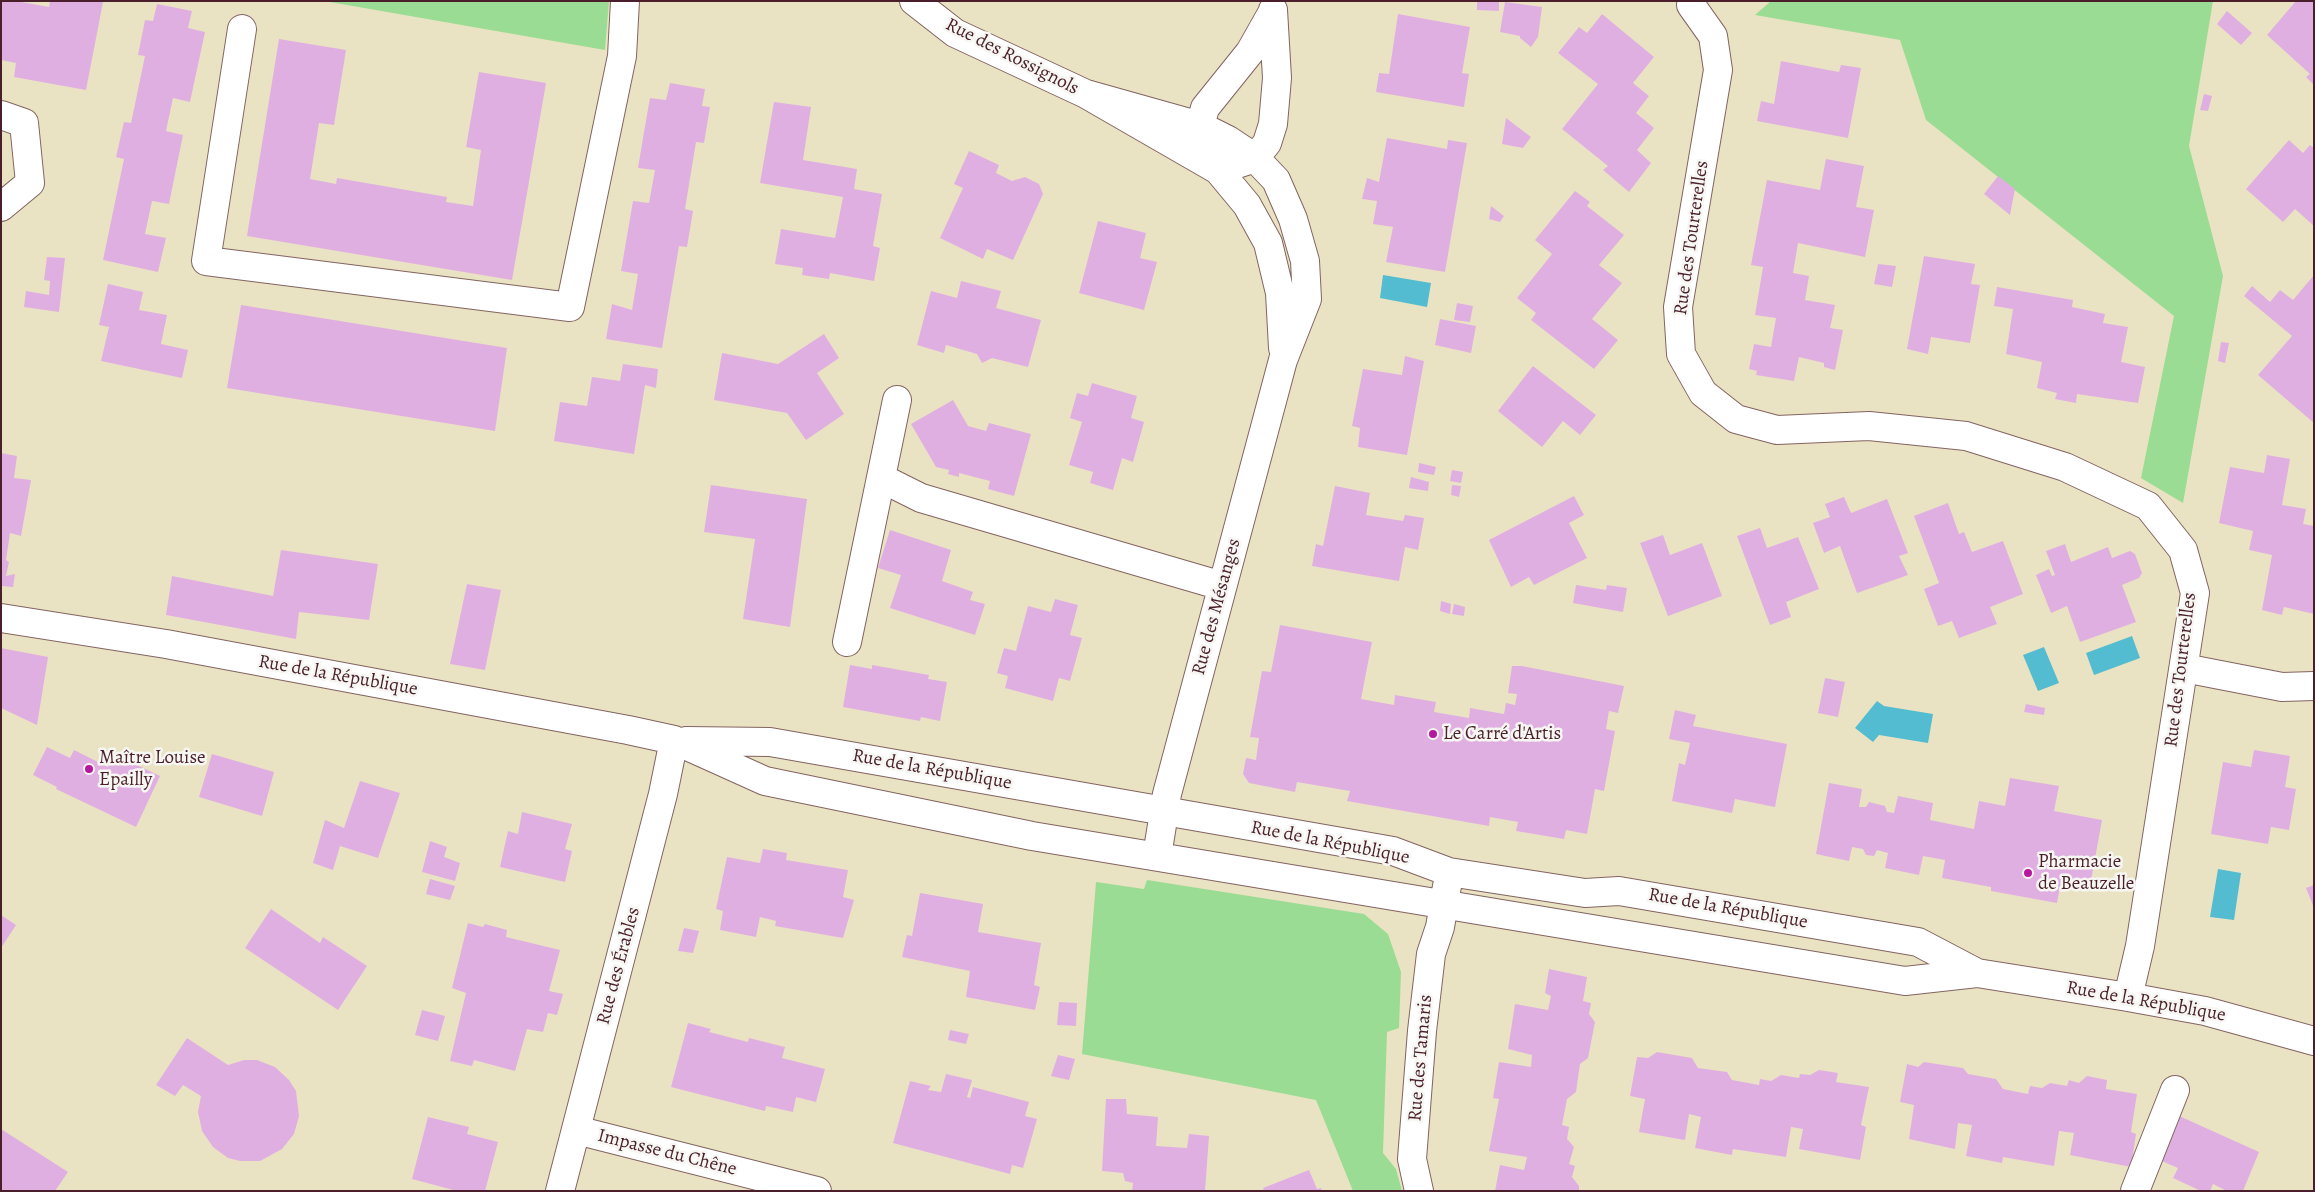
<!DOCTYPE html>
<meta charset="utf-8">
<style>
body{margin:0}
#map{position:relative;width:2315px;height:1192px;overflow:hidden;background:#eae3c3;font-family:Alegreya,serif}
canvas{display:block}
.frame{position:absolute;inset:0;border:2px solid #4a1f2b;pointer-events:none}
</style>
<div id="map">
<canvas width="2315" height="1192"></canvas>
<div class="frame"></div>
</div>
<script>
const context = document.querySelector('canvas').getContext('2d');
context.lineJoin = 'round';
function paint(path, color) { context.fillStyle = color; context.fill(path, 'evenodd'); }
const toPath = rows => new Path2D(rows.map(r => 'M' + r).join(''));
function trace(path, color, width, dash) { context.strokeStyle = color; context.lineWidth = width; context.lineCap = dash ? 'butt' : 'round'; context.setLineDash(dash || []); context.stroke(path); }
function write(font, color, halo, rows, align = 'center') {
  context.font = font + ' Alegreya,serif'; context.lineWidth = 5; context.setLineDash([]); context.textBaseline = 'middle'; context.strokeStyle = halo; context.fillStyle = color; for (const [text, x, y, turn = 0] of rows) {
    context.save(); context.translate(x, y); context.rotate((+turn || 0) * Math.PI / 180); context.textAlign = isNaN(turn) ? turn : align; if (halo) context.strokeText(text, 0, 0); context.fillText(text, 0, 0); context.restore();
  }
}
const green = toPath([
 [324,1,609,1,605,50],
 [1771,1,2213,1,2189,146,2223,276,2183,503,2141,478,2174,316,1926,120,1900,40,1755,15],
 [1147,880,1364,914,1388,934,1401,972,1399,1028,1387,1032,1383,1153,1396,1169,1402,1191,1353,1191,1316,1100,1082,1054,1096,882,1144,889]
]);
const water = toPath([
 [1383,275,1431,283,1427,307,1380,298],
 [2132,636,2140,658,2094,675,2086,653],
 [2044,647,2059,683,2038,691,2023,655],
 [1877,701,1884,706,1933,714,1928,743,1879,735,1873,742,1855,728],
 [2218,869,2241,873,2234,920,2210,917]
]);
const building = toPath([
 [1,1,16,1,49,7,50,1,103,2,86,90,14,77,16,63,1,60],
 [1477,1,1499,1,1499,11,1477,10],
 [2296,1,2314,1,2314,85,2306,77,2310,74,2267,35],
 [1505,2,1542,7,1538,37,1531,47,1520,38,1520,36,1500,32],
 [157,4,192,11,188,28,205,32,190,102,173,98,166,131,183,135,169,204,152,201,145,234,166,238,158,272,103,260,124,159,116,157,124,122,131,123,145,56,138,55,145,20,153,21],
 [2227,11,2252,33,2241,45,2217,24],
 [1398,14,1470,27,1462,73,1469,74,1464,107,1376,92,1379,73,1389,74],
 [1602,14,1654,57,1633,83,1649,96,1636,113,1654,128,1637,150,1651,163,1629,192,1603,170,1608,166,1562,129,1598,84,1558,53,1579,27,1587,33],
 [279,39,346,50,334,125,319,123,310,179,336,184,337,178,447,197,446,202,473,206,481,150,466,147,479,72,546,83,512,280,247,236],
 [1781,61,1839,72,1841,65,1861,68,1848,138,1757,121,1761,101,1774,104],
 [670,83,705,89,702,106,710,107,704,143,696,142,685,209,693,211,687,247,679,246,662,348,606,339,612,304,632,310,638,274,621,271,633,201,649,203,655,170,638,168,644,132,650,98,666,100],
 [2204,94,2212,96,2208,111,2200,110],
 [774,102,811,107,803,160,857,169,854,189,882,194,873,246,880,248,874,281,830,273,829,279,802,275,803,268,775,264,781,229,835,238,843,197,760,183],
 [1506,118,1531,137,1523,148,1502,144],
 [1387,138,1447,149,1448,140,1467,143,1445,272,1386,262,1393,227,1373,224,1377,201,1362,199,1367,178,1379,182],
 [2289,140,2303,153,2310,145,2314,148,2314,226,2295,209,2283,222,2246,189],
 [969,151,999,165,996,173,1012,181,1025,177,1039,184,1043,194,1013,260,987,249,983,259,940,238,963,188,954,184],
 [1826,159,1864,166,1856,207,1874,210,1865,257,1798,243,1793,273,1809,276,1805,300,1835,305,1830,328,1843,330,1835,370,1824,367,1824,363,1799,357,1794,381,1756,375,1757,371,1749,369,1754,344,1771,347,1776,318,1755,315,1763,267,1751,265,1767,180,1820,190],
 [1998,176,2015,189,2010,215,1984,194],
 [1575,191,1590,202,1587,206,1624,235,1599,265,1622,283,1592,319,1618,340,1594,369,1531,320,1536,313,1517,298,1552,254,1535,240],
 [1491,206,1504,216,1500,222,1489,219],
 [1098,221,1146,233,1140,258,1157,262,1144,310,1079,293],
 [1924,256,1975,264,1971,284,1980,285,1970,343,1931,337,1928,354,1907,349],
 [47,257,65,258,59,312,24,307,26,291,49,295,50,281,44,280],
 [1878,264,1896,266,1892,287,1874,284],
 [2314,275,2314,423,2258,375,2292,336,2244,296,2252,286,2270,302,2280,290,2293,300],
 [961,281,1001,291,996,308,1041,320,1028,367,992,358,982,363,977,354,946,345,944,353,917,345,931,291,957,298],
 [108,284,143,292,139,310,167,315,161,344,188,350,182,378,101,361,109,327,99,325],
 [1997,287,2073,300,2072,307,2105,314,2103,323,2128,327,2121,362,2145,367,2138,403,2077,394,2076,403,2055,399,2057,393,2037,388,2042,362,2006,354,2013,309,1994,306],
 [1457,303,1473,306,1470,322,1454,320],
 [241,305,507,348,495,431,227,388],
 [1440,319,1476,326,1471,353,1435,345],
 [824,334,839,358,817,373,844,414,806,440,787,413,714,400,722,353,778,364],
 [2221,342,2229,343,2225,363,2218,361],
 [1405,356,1424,361,1407,455,1358,447,1360,428,1352,426,1363,369,1402,375],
 [623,364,658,369,656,388,645,385,634,454,554,441,560,402,587,406,592,377,620,381],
 [1533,366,1596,415,1580,435,1563,421,1542,447,1498,411],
 [1092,383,1137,396,1131,418,1144,422,1133,462,1122,458,1113,490,1090,483,1093,472,1069,465,1082,422,1070,418,1077,393,1088,396],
 [953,400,968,426,986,431,989,423,1031,434,1014,496,988,489,990,481,959,473,959,477,948,474,949,470,936,467,911,424],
 [1,453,17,456,14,478,31,480,21,536,10,533,6,560,9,562,6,576,15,574,13,587,1,586],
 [2267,455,2290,459,2282,505,2306,509,2303,524,2314,526,2314,614,2284,607,2282,615,2262,610,2272,555,2249,550,2253,531,2219,523,2230,467,2264,473],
 [1419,463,1436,467,1434,475,1418,472],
 [1452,470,1463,472,1461,483,1450,481],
 [1411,477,1429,482,1428,491,1409,488],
 [711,485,807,499,790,627,743,619,755,539,704,532],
 [1452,485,1461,486,1459,497,1451,495],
 [1335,486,1370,493,1366,515,1403,521,1405,515,1424,518,1418,550,1405,547,1399,581,1312,566,1316,544,1323,546],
 [1574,496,1584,515,1569,523,1587,558,1534,585,1529,577,1511,587,1489,540],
 [1844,497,1851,513,1887,499,1908,553,1899,556,1908,575,1857,593,1840,546,1824,553,1813,523,1830,517,1825,504],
 [1948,503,1959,534,1964,532,1972,552,2003,541,2023,594,1990,607,1997,624,1959,638,1952,621,1938,626,1924,589,1939,583,1914,516],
 [1760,528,1767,548,1798,537,1819,589,1786,602,1791,617,1770,625,1737,536],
 [890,530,951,550,942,581,973,592,970,600,985,604,975,635,890,608,901,575,878,568],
 [1663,535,1670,555,1702,543,1722,596,1668,616,1640,543],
 [2065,544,2071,562,2108,547,2112,558,2130,551,2135,554,2142,573,2139,578,2122,585,2136,622,2080,642,2067,606,2051,613,2036,575,2049,569,2052,576,2055,575,2046,551],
 [281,550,378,564,369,620,299,612,296,639,166,615,172,576,273,596],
 [467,584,501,590,485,670,450,664],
 [1576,585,1606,590,1607,585,1627,588,1623,612,1573,603],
 [1055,599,1078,605,1070,635,1082,638,1070,681,1059,678,1053,701,1005,688,1008,676,997,673,1004,648,1016,651,1028,606,1051,612],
 [1441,601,1451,604,1450,614,1440,611],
 [1454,604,1465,607,1464,616,1452,614],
 [1280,625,1372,642,1361,699,1394,705,1395,695,1436,702,1434,712,1469,718,1470,708,1504,714,1506,703,1515,705,1517,694,1508,693,1512,666,1522,666,1624,686,1618,713,1609,711,1606,729,1615,731,1604,791,1595,789,1587,834,1566,830,1564,839,1516,831,1518,822,1490,817,1489,826,1347,801,1350,791,1297,782,1295,792,1249,783,1243,774,1246,758,1256,760,1259,738,1250,737,1262,671,1271,672],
 [1,648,48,657,37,725,1,708],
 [850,665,872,669,872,665,929,675,928,679,947,682,940,721,921,717,920,721,843,707],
 [1825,678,1845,682,1838,717,1818,713],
 [2026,704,2045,708,2044,715,2024,712],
 [1675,710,1696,715,1693,726,1787,744,1775,807,1735,799,1732,813,1672,801,1679,763,1685,765,1690,743,1669,739],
 [47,747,70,758,74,750,108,767,114,754,160,776,136,827,56,789,57,787,33,775],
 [2254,750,2290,756,2285,787,2296,789,2289,830,2271,827,2268,844,2211,834,2223,762,2251,767],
 [212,754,274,772,262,816,199,797],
 [2010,778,2059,786,2054,811,2102,820,2090,886,2061,881,2057,903,1991,891,1991,887,1942,878,1945,860,1923,856,1919,875,1885,868,1888,853,1877,850,1874,856,1866,855,1863,849,1852,847,1849,861,1816,854,1829,783,1862,789,1859,807,1866,807,1869,802,1885,806,1887,812,1894,813,1898,796,1933,803,1930,820,1974,829,1979,801,2005,806],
 [360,781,400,793,378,858,340,846,333,870,313,863,325,820,344,828],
 [522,812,572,824,565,849,572,851,565,882,500,867,508,831,518,834],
 [430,841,447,847,444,857,460,863,455,881,422,872],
 [763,849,787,853,786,860,848,870,843,897,854,900,843,938,775,926,776,921,760,917,756,937,720,930,723,911,716,909,727,857,760,863],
 [430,879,455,886,450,900,426,894],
 [2314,885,2314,908,2306,888],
 [920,893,983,904,978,932,1041,943,1034,985,1040,987,1035,1010,966,997,970,971,902,957,907,935,912,936],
 [271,909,320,943,323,937,367,966,338,1010,245,948],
 [1,915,16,925,1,948],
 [468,923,483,927,485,924,507,930,506,937,560,950,549,991,563,994,557,1015,548,1013,543,1032,527,1029,515,1071,474,1060,472,1066,450,1061,466,993,452,988],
 [684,928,699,931,693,953,678,951],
 [1549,969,1587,977,1583,1001,1591,1003,1589,1014,1595,1022,1588,1058,1580,1064,1576,1092,1567,1099,1562,1125,1569,1127,1567,1139,1574,1147,1569,1164,1575,1166,1572,1177,1579,1186,1579,1191,1495,1191,1500,1165,1524,1170,1527,1157,1489,1151,1499,1099,1493,1098,1499,1062,1531,1067,1532,1055,1508,1049,1515,1004,1548,1010,1551,996,1545,993],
 [1059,1002,1077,1003,1076,1026,1057,1025],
 [422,1010,445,1016,438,1041,415,1035],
 [688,1023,711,1029,709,1032,748,1042,749,1038,785,1047,782,1058,825,1069,816,1102,796,1097,793,1112,766,1106,765,1111,671,1087],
 [950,1030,969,1034,966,1044,948,1040],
 [187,1038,228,1065,244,1060,257,1060,275,1067,289,1080,296,1091,299,1116,294,1134,282,1149,260,1161,240,1161,228,1158,213,1147,202,1131,198,1112,201,1096,183,1085,175,1096,156,1085],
 [1657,1052,1692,1058,1698,1068,1727,1072,1732,1080,1759,1085,1760,1079,1771,1081,1781,1075,1799,1078,1800,1074,1810,1075,1819,1070,1838,1073,1836,1082,1869,1087,1861,1125,1866,1127,1860,1160,1799,1149,1803,1129,1791,1127,1786,1157,1733,1149,1732,1155,1695,1148,1701,1117,1689,1114,1685,1140,1639,1132,1645,1099,1630,1096,1637,1057,1648,1058],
 [1058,1055,1075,1059,1069,1080,1051,1076],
 [1924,1062,1963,1068,1968,1074,1996,1079,2003,1089,2028,1094,2030,1086,2042,1088,2050,1083,2067,1086,2069,1080,2079,1083,2087,1076,2107,1080,2106,1089,2137,1094,2131,1132,2136,1134,2131,1167,2070,1155,2074,1133,2059,1131,2054,1166,2003,1157,2002,1163,1966,1156,1972,1125,1958,1123,1955,1149,1909,1139,1914,1105,1900,1102,1907,1064,1918,1067],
 [946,1074,972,1080,967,1097,970,1098,973,1087,1029,1102,1025,1116,1037,1119,1023,1168,1012,1165,1010,1174,893,1143,910,1081,931,1086,928,1090,941,1092],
 [1106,1099,1126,1099,1127,1114,1158,1117,1156,1146,1187,1148,1189,1134,1209,1136,1205,1191,1132,1191,1133,1183,1125,1181,1123,1173,1102,1171],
 [2177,1115,2259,1152,2243,1191,2227,1191,2213,1184,2210,1191,2201,1191,2173,1178,2178,1168,2157,1159],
 [428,1117,469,1127,467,1134,498,1142,485,1191,457,1191,412,1179],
 [1,1129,68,1172,55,1191,1,1191],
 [1309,1170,1317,1189,1321,1188,1322,1191,1264,1191,1263,1188]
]);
const minor = toPath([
 [914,1,955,33,1086,94,1218,170],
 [1691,5,1713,36,1718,70,1678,307,1681,354,1703,393,1736,419,1777,430,1869,426,1966,436,2065,467,2148,506,2183,550,2195,593,2140,946,2128,997],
 [1272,13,1250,52,1205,108,1200,126,1211,148,1218,170,1247,205,1268,243,1280,293,1283,348],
 [242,29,206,261,570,307,622,56,625,1],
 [1086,94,1200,126,1228,140,1255,158,1276,180,1293,219,1305,261,1307,299,1283,360,1167,794,1157,856],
 [1,115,24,123,30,183,1,207],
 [1237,164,1255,158,1267,143,1273,124,1277,78,1273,10],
 [881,478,921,498,1222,586],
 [1,618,166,644,628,730,674,740,765,781,1032,836,1905,981,1977,973,2128,997,2205,1011,2314,1041],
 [847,642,897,400],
 [2184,668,2282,687,2314,686],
 [686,741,770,742,1393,851,1449,872,1585,893,1619,891,1918,942,1977,973],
 [576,1130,817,1191],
 [560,1191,663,794,674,740],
 [1419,1191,1412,1159,1422,1031,1431,954,1440,927,1447,886],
 [2135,1191,2175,1090]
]);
const markers = [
 [1433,734,5,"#b5179e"],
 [89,769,5,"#b5179e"],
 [2028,873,5,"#b5179e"]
];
const streetNames = [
 ["Rue des Rossignols",1012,57,27],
 ["Rue des Tourterelles",1692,238,-82],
 ["Rue des Mésanges",1217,607,-75],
 ["Rue des Tourterelles",2181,670,-83],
 ["Rue de la République",338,676,10],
 ["Rue de la République",932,770,10],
 ["Rue de la République",1330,843,11],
 ["Rue de la République",1728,909,10],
 ["Rue des Érables",619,966,-75],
 ["Rue de la République",2146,1002,10],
 ["Rue des Tamaris",1421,1058,-85],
 ["Impasse du Chêne",667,1153,14]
];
const poiNames = [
 ["Le Carré d'Artis",1443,734],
 ["Maître Louise",99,758],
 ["Epailly",99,780],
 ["Pharmacie",2038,862],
 ["de Beauzelle",2038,884]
];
paint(green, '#9adc93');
paint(water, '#54bcd1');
paint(building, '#e0afe2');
trace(minor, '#826460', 30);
trace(minor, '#fff', 28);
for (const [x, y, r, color] of markers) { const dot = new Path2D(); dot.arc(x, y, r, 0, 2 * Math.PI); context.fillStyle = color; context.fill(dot); trace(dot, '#f6f6f2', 2); }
write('19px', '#4a1f2b', '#f6f6f2', streetNames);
write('19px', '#4a1f2b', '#f6f6f2', poiNames, 'left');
</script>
